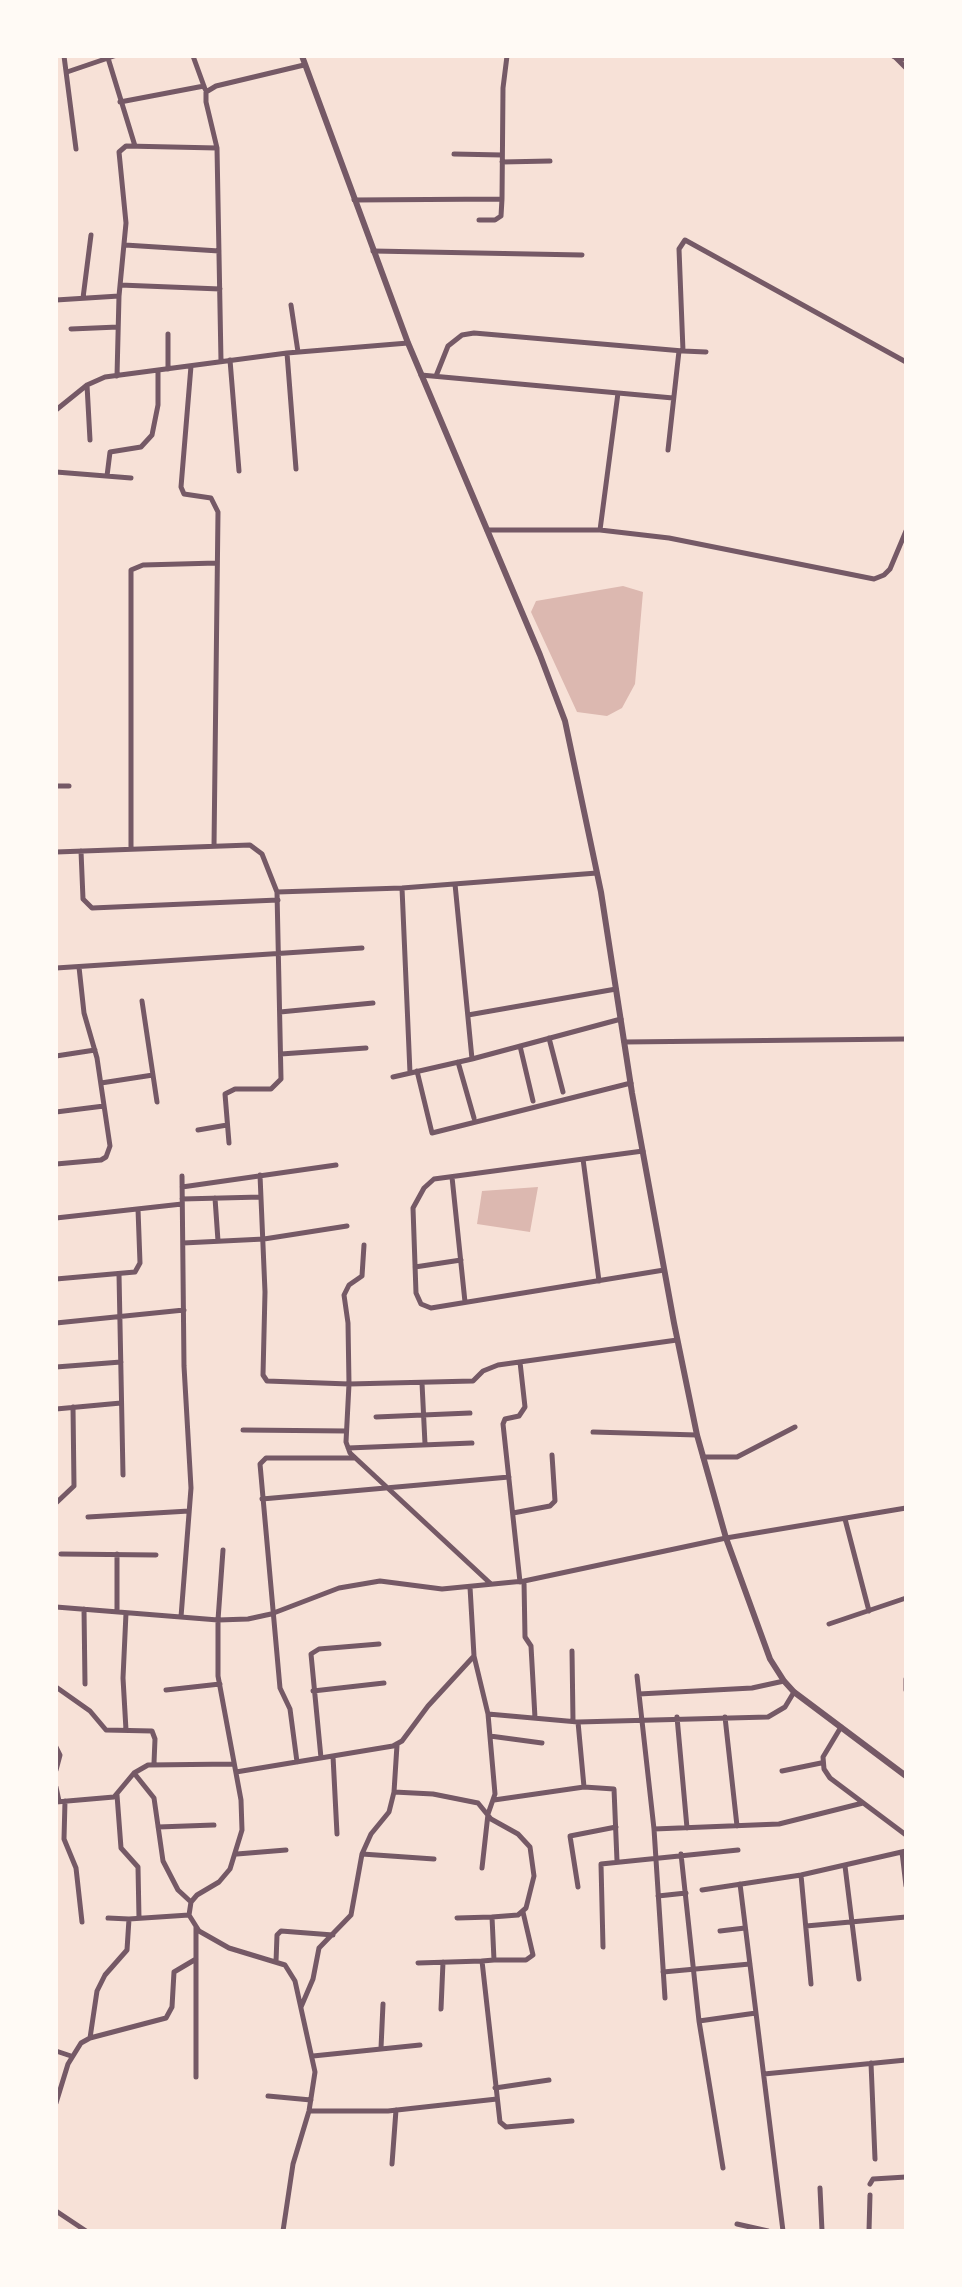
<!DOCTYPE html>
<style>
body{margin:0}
#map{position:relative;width:962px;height:2287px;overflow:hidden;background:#f7e1d7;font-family:"PT Sans Narrow",sans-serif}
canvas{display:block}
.frame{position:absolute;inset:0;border:58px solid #fffaf5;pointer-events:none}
</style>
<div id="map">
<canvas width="962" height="2287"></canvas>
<div class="frame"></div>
</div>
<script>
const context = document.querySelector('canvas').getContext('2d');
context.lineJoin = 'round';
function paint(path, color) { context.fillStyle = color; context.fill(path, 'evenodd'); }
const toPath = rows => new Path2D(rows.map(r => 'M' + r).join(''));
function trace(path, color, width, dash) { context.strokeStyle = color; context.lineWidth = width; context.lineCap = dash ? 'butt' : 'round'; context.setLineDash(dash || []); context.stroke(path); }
const water = toPath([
 [623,586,643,592,635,684,622,708,607,716,577,712,531,612,536,601],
 [538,1187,530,1232,477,1224,482,1191]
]);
const minor = toPath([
 [64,56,76,149],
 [193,56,205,89],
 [895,57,906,68],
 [108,58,135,146],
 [67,72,114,56],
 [120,102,204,86],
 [454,154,502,155],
 [502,162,550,161],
 [354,200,502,199,503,88,507,56],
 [479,220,495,220,501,216,502,199],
 [125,245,219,251],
 [373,251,582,255],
 [120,285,220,289],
 [83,298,91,235],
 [56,300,119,296],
 [291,305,298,352],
 [71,329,118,327],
 [683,351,706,352],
 [287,353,296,469],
 [230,360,239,471],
 [221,361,217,148,206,102,206,92,216,86,304,65],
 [191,366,181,487,184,494,211,498,218,512,214,846],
 [168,369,168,334],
 [421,375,673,398],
 [117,376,119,296,126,223,119,152,126,146,217,148],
 [436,376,448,346,462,335,474,333,683,351,679,249,685,240,906,362],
 [87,385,90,440],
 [56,410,87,385,105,377,287,353,408,343],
 [668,450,679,351],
 [56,472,131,478],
 [107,476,110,452,141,447,152,435,158,405,158,370],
 [487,530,600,530,618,393],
 [600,530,669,538,874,579,884,575,890,569,906,531],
 [56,786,69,786],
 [131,848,131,570,143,565,217,563],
 [81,851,83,899,92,908,278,900],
 [56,852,250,845,262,854,277,892,402,888,597,873],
 [455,884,472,1059,621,1019],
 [402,888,410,1073],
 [56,968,362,948],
 [142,1001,157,1102],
 [280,1012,373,1003],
 [468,1015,616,989],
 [549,1038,563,1092],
 [624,1042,906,1039],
 [520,1046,533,1101],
 [281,1054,366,1048],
 [56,1056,95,1050],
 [458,1062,474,1118],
 [417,1071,432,1133,631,1083],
 [393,1077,472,1059],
 [101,1083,153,1075],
 [56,1112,104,1106],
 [198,1130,227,1125],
 [229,1143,225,1094,235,1089,271,1089,281,1079,277,892],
 [643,1151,434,1179,424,1188,413,1208,416,1293,421,1304,431,1308,664,1270],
 [583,1159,599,1281],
 [56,1164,101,1160,106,1157,110,1146,97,1058,84,1013,79,967],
 [260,1175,265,1292,263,1375,267,1381,349,1384,348,1323,344,1295,349,1285,362,1276,364,1245],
 [452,1177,465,1302],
 [182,1187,336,1165],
 [215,1198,218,1241],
 [182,1199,261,1197],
 [56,1218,182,1204],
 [183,1243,264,1239,347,1226],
 [415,1267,461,1260],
 [119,1274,123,1475],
 [56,1279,135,1272,140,1263,138,1209],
 [56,1323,184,1310],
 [56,1367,121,1362],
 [422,1383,425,1444],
 [56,1409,121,1403],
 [376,1417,470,1413],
 [243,1430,346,1431],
 [593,1432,697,1435],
 [348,1448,472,1443],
 [703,1457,737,1457,795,1427],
 [262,1499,509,1477],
 [56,1503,74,1486,73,1407],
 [513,1513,550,1506,555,1501,552,1455],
 [88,1517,189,1511],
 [845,1519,869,1611],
 [223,1550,218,1620,218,1676,241,1800,242,1830,230,1869,219,1882,197,1895,191,1902,189,1915,199,1931,229,1948,285,1965,295,1981,315,2072,309,2111,293,2164,283,2231],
 [61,1554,156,1555],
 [117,1554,117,1612],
 [524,1581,525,1637,531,1646,535,1718],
 [520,1582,503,1424,505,1419,519,1416,525,1407,520,1362],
 [491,1584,350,1453,346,1442,349,1384,473,1381,483,1371,498,1365,677,1340],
 [56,1607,218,1620,248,1619,271,1614,339,1588,380,1581,442,1589,524,1581,726,1538,906,1508],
 [84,1609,85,1684],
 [126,1613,123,1678,126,1730],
 [181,1617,191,1488,184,1366,182,1176],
 [829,1624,906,1598],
 [572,1651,573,1721],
 [474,1656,488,1714,495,1794,488,1814,482,1868],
 [637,1676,654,1829,779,1824,863,1803],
 [906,1679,906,1690],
 [56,1687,90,1711,106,1730,152,1731,155,1739,154,1763],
 [166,1690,220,1684],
 [313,1691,384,1683],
 [639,1694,752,1688,784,1681],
 [488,1714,578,1722,768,1717,785,1707,794,1692],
 [677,1717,687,1828],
 [725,1717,737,1826],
 [578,1722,584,1787],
 [841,1727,823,1757,824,1769,830,1778,906,1835],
 [490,1736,542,1743],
 [397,1745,394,1792,433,1794,478,1803,491,1819,518,1834,530,1847,534,1876,526,1908,518,1915,492,1917,494,1960,482,1961,500,2122,506,2127,572,2121],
 [56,1747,60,1755,56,1770],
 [333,1756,337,1834],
 [321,1758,311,1654,319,1649,379,1644],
 [297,1762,290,1709,280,1688,260,1464,266,1458,354,1458],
 [782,1771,821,1763],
 [236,1772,393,1746,402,1741,428,1706,474,1656,470,1587],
 [134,1773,154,1798,163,1861,178,1890,191,1902],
 [56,1787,59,1801],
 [117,1795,121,1848,138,1867,139,1918],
 [494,1800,584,1787,614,1789,617,1861],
 [65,1801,64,1839,76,1868,82,1922],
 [56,1802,114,1797,134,1773,148,1765,234,1764],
 [158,1827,214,1825],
 [654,1829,665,1998],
 [902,1852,906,1886],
 [237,1854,286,1850],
 [362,1854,434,1859],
 [681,1854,699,2021,723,2168],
 [845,1866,859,1979],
 [801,1875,811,1984],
 [740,1884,783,2231],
 [578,1887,570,1836,616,1827],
 [702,1890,801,1875,906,1851],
 [658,1896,686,1893],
 [108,1918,129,1919],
 [457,1918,492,1917],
 [806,1926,906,1917],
 [196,1927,196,2077],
 [720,1931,745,1928],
 [603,1947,601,1864,738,1850],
 [494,1960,526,1960,533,1955,523,1912],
 [276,1962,277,1935,281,1931,333,1935],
 [418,1963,482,1961],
 [663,1972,750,1964],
 [301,2007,313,1979,319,1948,351,1915,362,1854,371,1834,389,1812,394,1792],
 [441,2009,443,1962],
 [699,2021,756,2013],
 [90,2038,97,1991,105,1975,127,1950,129,1919,189,1915],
 [381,2048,383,2004],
 [56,2051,71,2056],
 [313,2056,420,2045],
 [871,2063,875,2159],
 [764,2074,906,2060],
 [495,2088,549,2080],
 [268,2096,311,2100],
 [56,2103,68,2064,81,2043,90,2038,166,2018,172,2007,174,1972,196,1959],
 [309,2111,388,2111,497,2099],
 [392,2164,396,2110],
 [870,2184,873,2179,906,2177],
 [820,2188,822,2231],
 [56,2211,86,2231],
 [737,2224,768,2231],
 [869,2231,870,2195]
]);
const tertiary = toPath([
 [302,56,408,343,540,655,565,721,601,892,632,1093,674,1323,697,1435,726,1538,770,1659,784,1681,794,1692,906,1776],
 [894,56,906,59]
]);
paint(water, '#dcb8b0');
trace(minor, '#755966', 5);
trace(tertiary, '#755966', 6);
</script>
